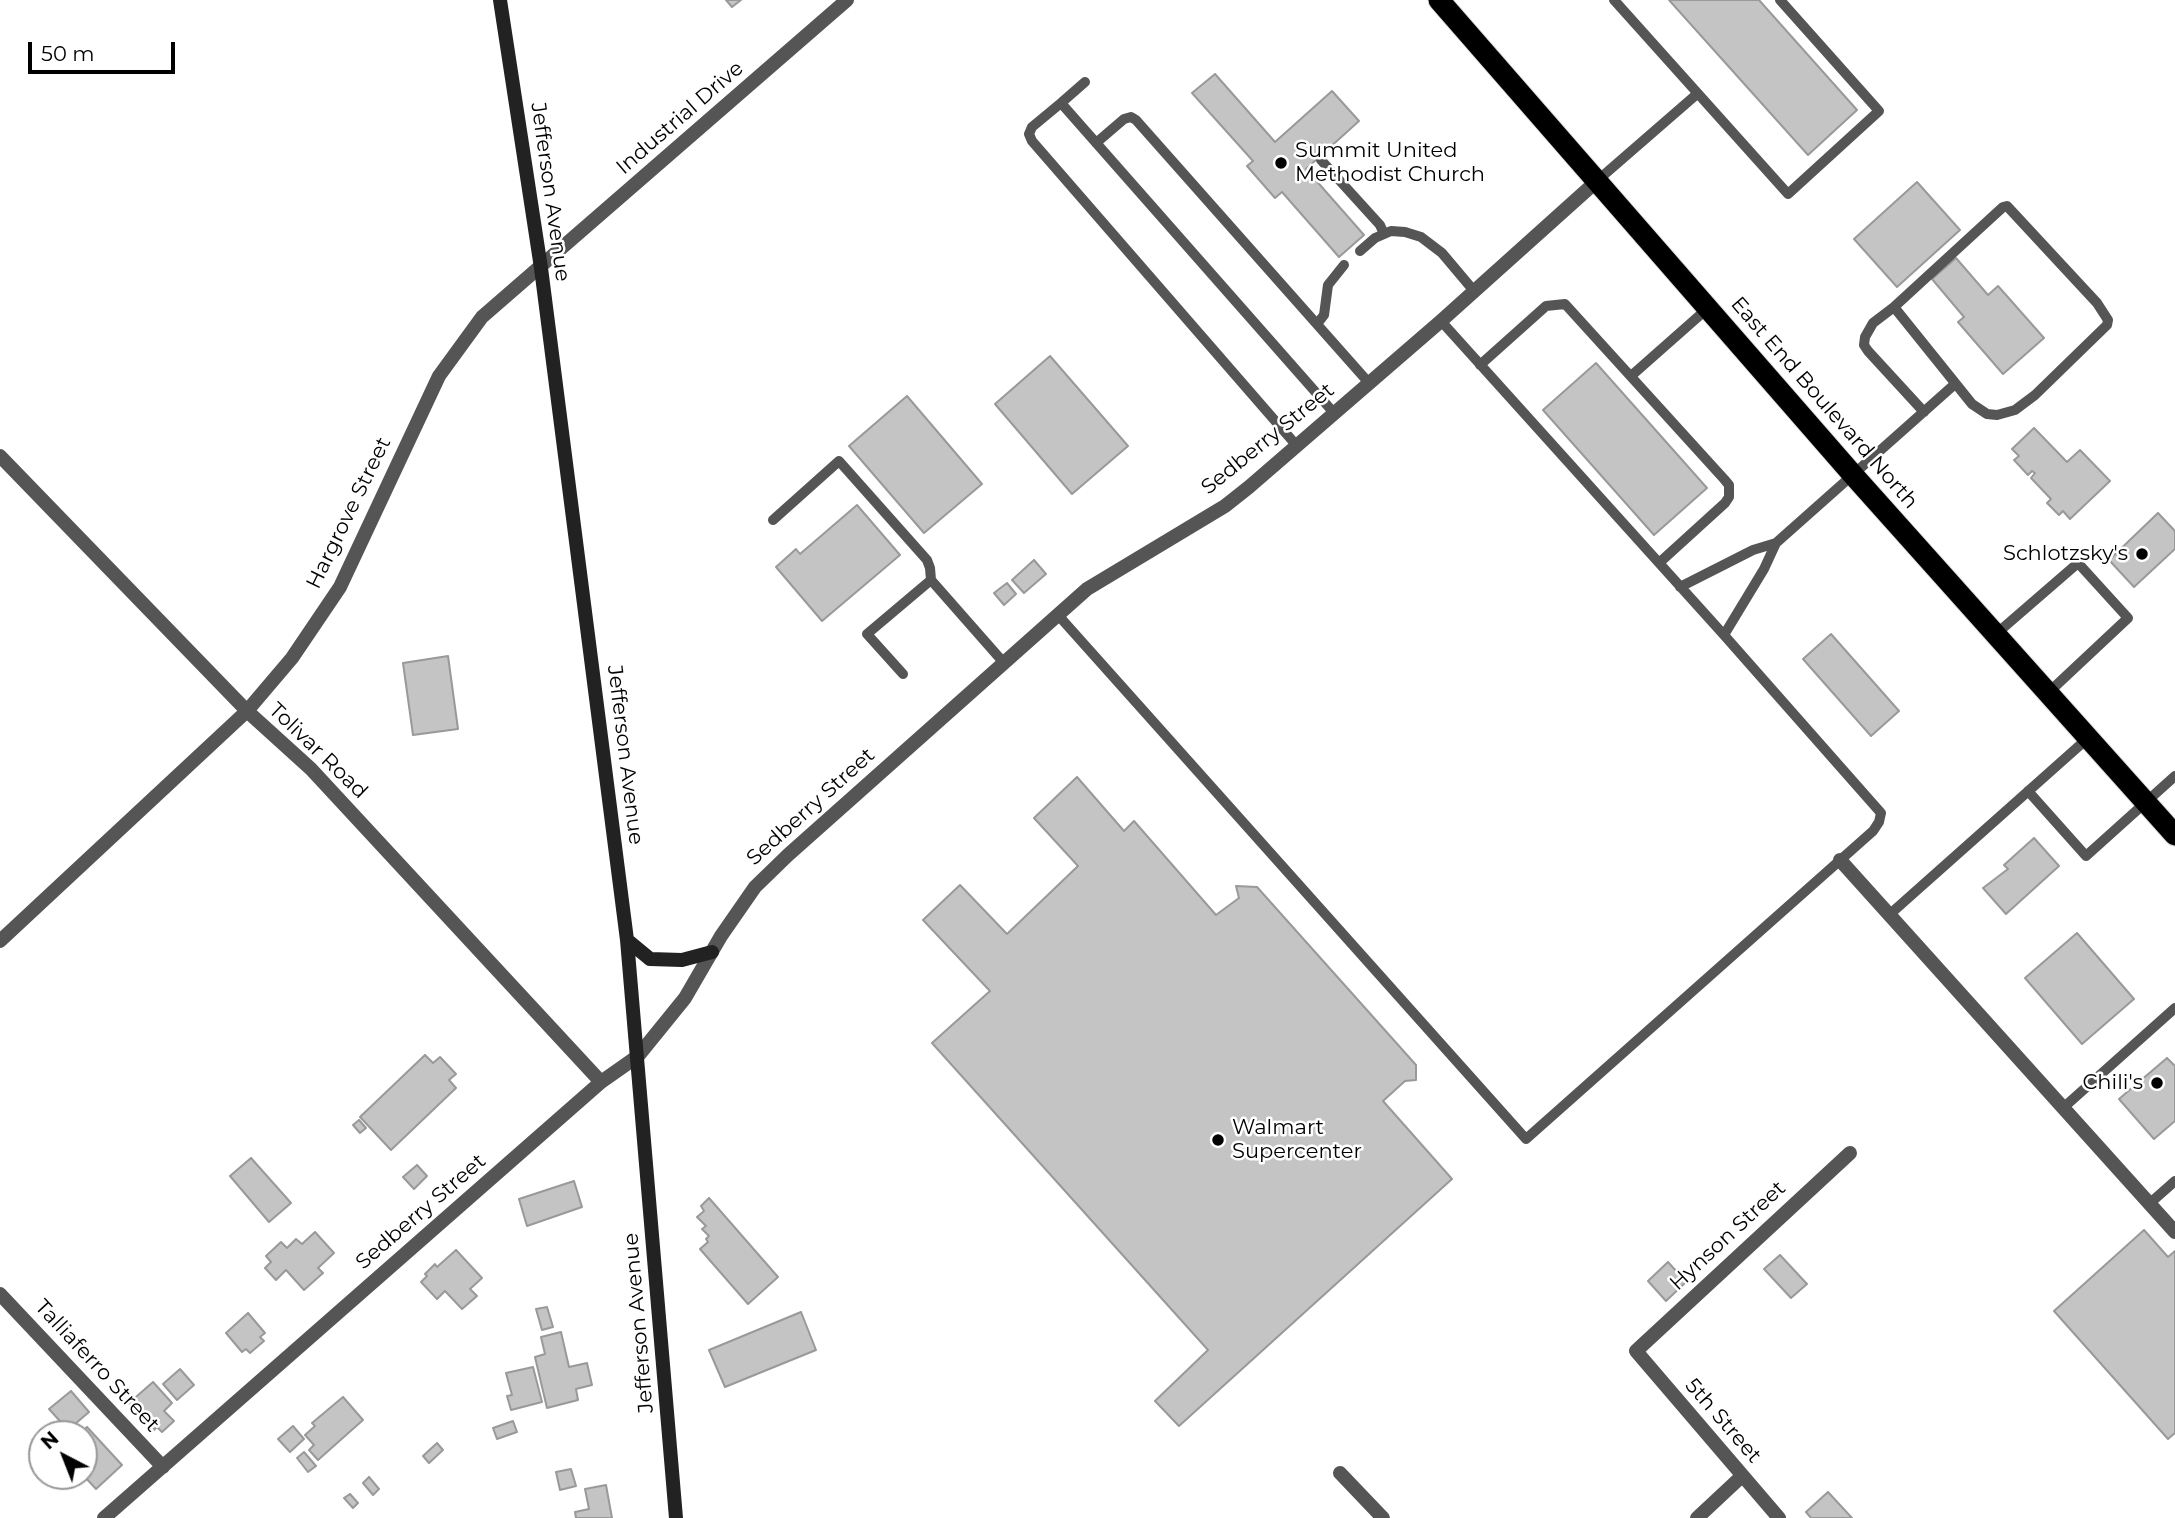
<!DOCTYPE html>
<style>
body{margin:0}
#map{position:relative;width:2175px;height:1518px;overflow:hidden;background:#fff;font-family:Montserrat,sans-serif}
canvas{display:block}
.north{position:absolute;left:28px;top:1420px;width:70px;height:70px;box-sizing:border-box;background:#fff;border:2px solid #999;border-radius:50%;rotate:318deg;font-size:19px;font-weight:700;line-height:28px;text-align:center;color:#000}
.north::after{content:'';display:block;margin:auto;width:24px;height:32px;background:#000;clip-path:polygon(50% 0,100% 100%,50% 72%,0 100%)}
.scale{position:absolute;left:28px;top:42px;width:147px;height:32px;box-sizing:border-box;border:4px solid #000;border-top:0;padding-left:9px;font-size:21px;line-height:24px;white-space:nowrap;color:#000;-webkit-text-stroke:5px #fff;paint-order:stroke}
</style>
<div id="map">
<canvas width="2175" height="1518"></canvas>
<div class="north">N</div>
<div class="scale">50 m</div>
</div>
<script>
const context = document.querySelector('canvas').getContext('2d');
context.lineJoin = 'round';
function paint(path, color) { context.fillStyle = color; context.fill(path, 'evenodd'); }
const toPath = rows => new Path2D(rows.map(r => 'M' + r).join(''));
function trace(path, color, width, dash) { context.strokeStyle = color; context.lineWidth = width; context.lineCap = dash ? 'butt' : 'round'; context.setLineDash(dash || []); context.stroke(path); }
function write(font, color, halo, rows, align = 'center') {
  context.font = font + ' Montserrat,sans-serif'; context.lineWidth = 5; context.setLineDash([]); context.textBaseline = 'middle'; context.strokeStyle = halo; context.fillStyle = color; for (const [text, x, y, turn = 0] of rows) {
    context.save(); context.translate(x, y); context.rotate((+turn || 0) * Math.PI / 180); context.textAlign = isNaN(turn) ? turn : align; if (halo) context.strokeText(text, 0, 0); context.fillText(text, 0, 0); context.restore();
  }
}
const building = toPath([
 [726,0,741,0,732,7,726,0],
 [1669,0,1759,0,1857,110,1808,155,1669,0],
 [1215,74,1275,142,1332,91,1359,121,1306,169,1364,235,1339,257,1282,192,1275,198,1247,166,1253,161,1192,93,1215,74],
 [1917,182,1960,230,1897,287,1854,239,1917,182],
 [1956,258,1988,295,1998,286,2044,338,2003,374,1958,322,1964,317,1932,279,1956,258],
 [1050,356,1128,446,1072,494,995,404,1050,356],
 [1596,363,1707,488,1654,535,1543,410,1596,363],
 [907,396,982,484,924,533,849,446,907,396],
 [2034,428,2067,462,2080,450,2110,481,2070,519,2063,511,2059,515,2047,503,2051,499,2031,478,2035,473,2032,471,2028,475,2014,460,2019,456,2012,449,2034,428],
 [857,505,900,555,822,621,776,567,796,549,800,554,857,505],
 [2158,513,2175,531,2175,549,2134,587,2109,560,2158,513],
 [1034,560,1046,574,1024,593,1012,580,1034,560],
 [1007,583,1016,594,1004,605,994,593,1007,583],
 [1831,634,1899,711,1871,736,1803,659,1831,634],
 [448,656,458,729,413,735,403,663,448,656],
 [1077,777,1124,831,1134,821,1216,915,1239,898,1236,886,1257,887,1416,1065,1416,1080,1405,1081,1383,1101,1452,1179,1179,1426,1155,1401,1208,1350,932,1043,990,991,923,920,960,885,1007,934,1078,866,1034,818,1077,777],
 [2034,838,2059,866,2006,914,1983,888,2008,869,2004,865,2034,838],
 [2077,933,2134,999,2082,1044,2025,978,2077,933],
 [425,1055,433,1063,440,1057,456,1074,449,1080,456,1088,391,1150,360,1117,425,1055],
 [2167,1058,2175,1066,2175,1121,2154,1139,2119,1099,2167,1058],
 [359,1120,366,1128,360,1133,353,1125,359,1120],
 [251,1158,291,1203,269,1222,230,1176,251,1158],
 [417,1165,427,1176,414,1189,403,1177,417,1165],
 [574,1181,582,1207,527,1226,519,1199,574,1181],
 [709,1198,778,1277,748,1304,700,1249,708,1242,706,1239,709,1236,702,1229,706,1226,697,1217,704,1211,701,1206,709,1198],
 [2144,1230,2168,1257,2175,1251,2175,1433,2168,1439,2054,1311,2144,1230],
 [315,1232,334,1253,318,1268,323,1273,304,1290,286,1270,276,1280,265,1268,271,1262,266,1256,281,1242,287,1248,296,1239,302,1244,315,1232],
 [456,1250,482,1278,470,1289,477,1296,462,1309,445,1291,437,1299,421,1282,427,1276,425,1274,435,1264,437,1267,456,1250],
 [1780,1255,1807,1284,1791,1298,1764,1269,1780,1255],
 [1668,1262,1686,1282,1666,1301,1648,1281,1668,1262],
 [547,1307,553,1327,542,1330,536,1309,547,1307],
 [801,1312,816,1350,725,1387,709,1350,801,1312],
 [248,1313,265,1333,260,1337,264,1341,250,1353,246,1349,242,1352,226,1333,248,1313],
 [561,1332,569,1367,587,1363,592,1385,576,1389,578,1400,547,1408,535,1357,545,1354,541,1337,561,1332],
 [533,1367,542,1402,511,1410,507,1396,512,1395,506,1373,533,1367],
 [180,1369,194,1385,177,1400,163,1384,180,1369],
 [153,1382,172,1403,164,1411,174,1421,162,1432,157,1427,154,1430,129,1403,153,1382],
 [71,1391,89,1412,68,1430,49,1409,71,1391],
 [343,1397,363,1420,318,1460,309,1450,314,1445,305,1435,315,1426,312,1423,343,1397],
 [513,1421,517,1432,497,1439,493,1428,513,1421],
 [293,1426,304,1439,290,1452,278,1439,293,1426],
 [87,1427,122,1465,96,1489,84,1476,84,1434,80,1434,87,1427],
 [437,1443,443,1450,429,1463,423,1456,437,1443],
 [304,1452,316,1466,308,1472,297,1458,304,1452],
 [571,1469,576,1486,560,1490,556,1472,571,1469],
 [369,1477,379,1489,373,1495,363,1483,369,1477],
 [606,1485,612,1518,576,1518,575,1512,589,1509,585,1489,606,1485],
 [1828,1492,1852,1518,1811,1518,1806,1512,1828,1492],
 [350,1494,358,1503,353,1508,344,1498,350,1494]
]);
const lane = toPath([
 [1614,0,1788,194,1879,111,1780,0],
 [1061,103,1085,82],
 [1096,143,1124,119,1131,117,1136,120,1369,383],
 [1321,160,1380,225,1384,234],
 [1598,180,1697,94],
 [1360,251,1375,238,1391,231,1405,232,1421,237,1442,253,1474,291],
 [1894,307,1972,404,1987,414,1997,415,2015,410,2035,395,2107,325,2108,320,2097,303,2007,206,2003,207,1894,307,1873,323,1865,337,1864,345,1868,351,1924,412],
 [1317,324,1324,315,1328,285,1344,265],
 [1480,365,1546,306,1565,304,1724,479,1729,485,1729,497,1725,503,1659,563],
 [1631,376,1708,308],
 [1297,446,1032,141,1029,134,1032,127,1061,103,1334,413],
 [773,520,839,461,927,560,930,568,931,580,1004,663],
 [1680,587,1753,550,1776,543,1955,384],
 [1058,615,1526,1139,1873,831,1879,822,1881,813,1724,635,1441,321],
 [1996,634,2078,563,2128,618,2048,693],
 [1724,635,1764,569,1776,543],
 [903,674,867,634,931,580],
 [2028,791,2086,856,2175,776],
 [1889,915,2088,738],
 [2063,1108,2175,1008],
 [2149,1204,2175,1181]
]);
const street = toPath([
 [0,456,247,711,311,769,601,1082],
 [1840,860,2175,1232],
 [0,941,247,711,292,658,340,587,439,376,482,317,847,0],
 [0,1294,163,1467],
 [1340,1473,1383,1518],
 [104,1518,601,1082,638,1056,685,998,721,936,755,887,788,855,1087,589,1225,506,1249,487,1441,321,1598,180],
 [1697,1518,1742,1476],
 [1779,1518,1636,1351,1850,1153]
]);
const secondary = toPath([
 [500,0,541,268,627,940,676,1518],
 [627,940,650,959,682,960,712,952]
]);
const highway = toPath([
 [1439,0,1854,476,2175,835]
]);
const markers = [
 [1281,163,7,"#000"],
 [2142,554,7,"#000"],
 [2157,1083,7,"#000"],
 [1218,1140,7,"#000"]
];
const streetNames = [
 ["Industrial Drive",680,118,-41],
 ["Jefferson Avenue",550,192,82],
 ["East End Boulevard North",1824,403,49],
 ["Sedberry Street",1268,439,-39],
 ["Hargrove Street",349,513,-64],
 ["Tolivar Road",318,751,44],
 ["Jefferson Avenue",625,755,83],
 ["Sedberry Street",811,807,-42],
 ["Sedberry Street",421,1212,-41],
 ["Hynson Street",1728,1236,-43],
 ["Jefferson Avenue",639,1323,-95],
 ["Talliaferro Street",97,1366,47],
 ["5th Street",1723,1421,49]
];
const poiNames = [
 ["Summit United",1295,151],
 ["Methodist Church",1295,175],
 ["Schlotzsky's",2128,554,"right"],
 ["Chili's",2143,1083,"right"],
 ["Walmart",1232,1128],
 ["Supercenter",1232,1152]
];
paint(building, '#c4c4c4');
trace(building, '#999', 2);
trace(highway, '#dbdbdb', 23);
trace(lane, '#555', 10);
trace(street, '#555', 14);
trace(secondary, '#222', 14);
trace(highway, '#000', 21);
for (const [x, y, r, color] of markers) { const dot = new Path2D(); dot.arc(x, y, r, 0, 2 * Math.PI); context.fillStyle = color; context.fill(dot); trace(dot, '#fff', 2.5); }
write('21px', '#000', '#fff', streetNames);
write('21px', '#000', '#fff', poiNames, 'left');
</script>
